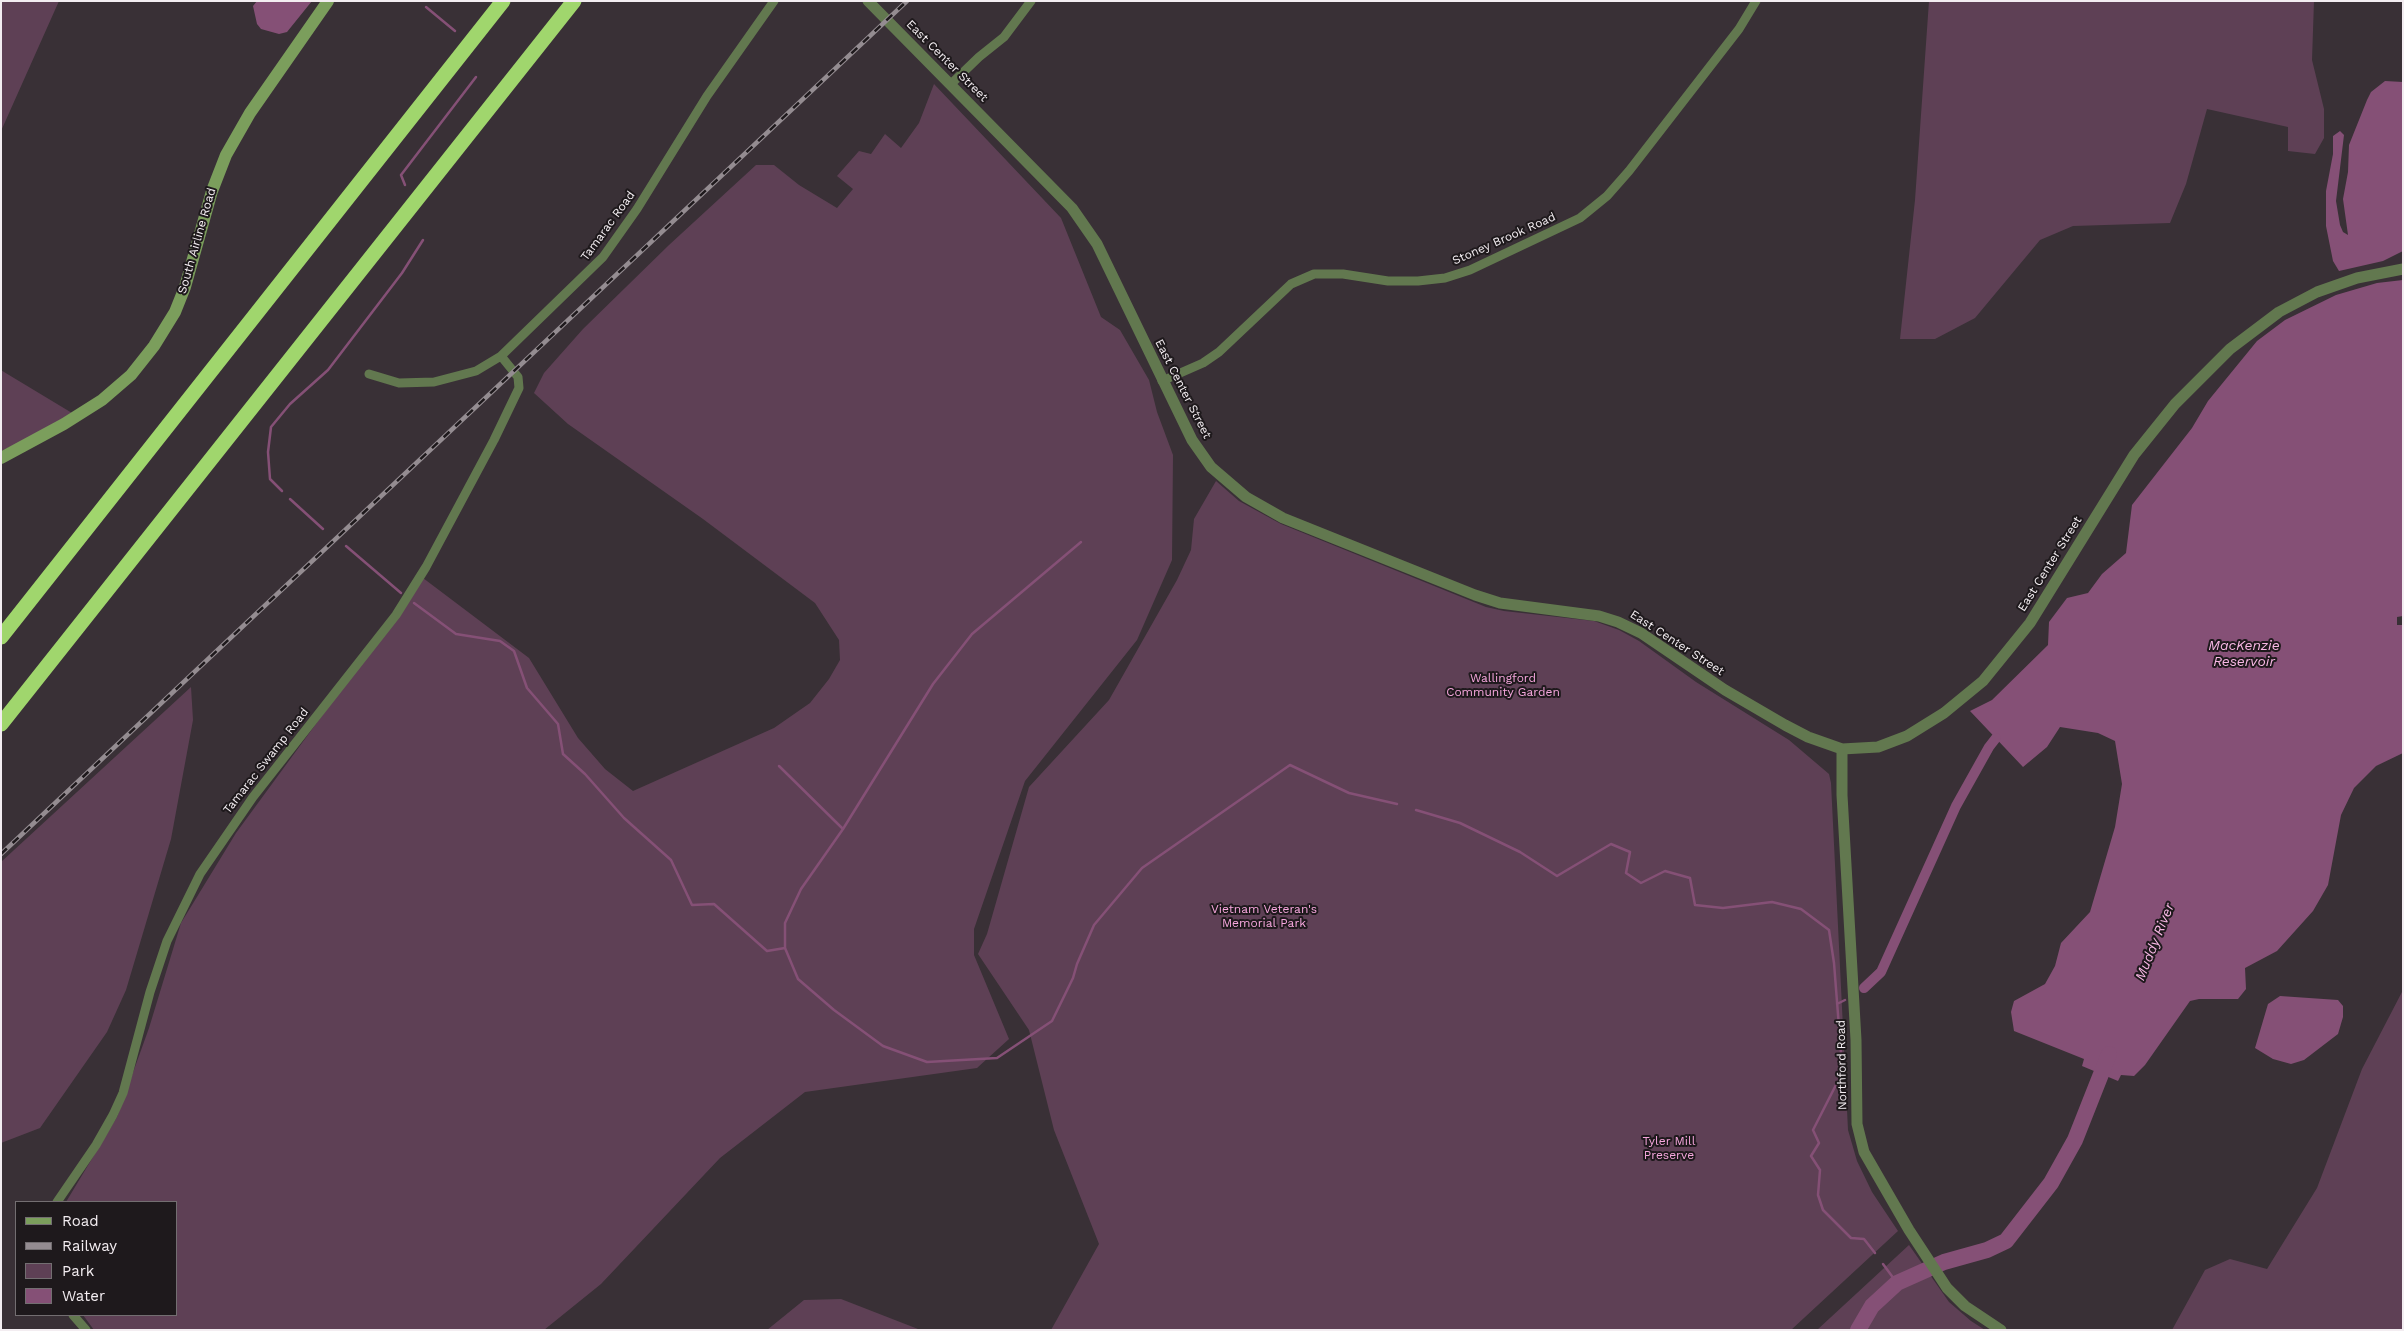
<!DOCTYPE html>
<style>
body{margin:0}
#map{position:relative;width:2404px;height:1331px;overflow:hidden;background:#393036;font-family:"Work Sans",sans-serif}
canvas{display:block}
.frame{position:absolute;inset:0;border:2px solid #f3edf1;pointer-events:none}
.legend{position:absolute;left:15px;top:1201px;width:162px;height:115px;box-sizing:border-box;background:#1e191c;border:1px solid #736e71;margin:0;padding:6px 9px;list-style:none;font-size:15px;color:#f3edf1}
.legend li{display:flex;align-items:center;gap:10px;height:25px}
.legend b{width:25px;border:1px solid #736e71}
</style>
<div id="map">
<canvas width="2404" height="1331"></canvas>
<div class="frame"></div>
<ul class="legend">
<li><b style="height:6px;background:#7b9e5c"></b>Road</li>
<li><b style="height:6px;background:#948c91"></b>Railway</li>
<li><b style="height:14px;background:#5e4055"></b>Park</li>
<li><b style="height:14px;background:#855076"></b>Water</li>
</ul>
</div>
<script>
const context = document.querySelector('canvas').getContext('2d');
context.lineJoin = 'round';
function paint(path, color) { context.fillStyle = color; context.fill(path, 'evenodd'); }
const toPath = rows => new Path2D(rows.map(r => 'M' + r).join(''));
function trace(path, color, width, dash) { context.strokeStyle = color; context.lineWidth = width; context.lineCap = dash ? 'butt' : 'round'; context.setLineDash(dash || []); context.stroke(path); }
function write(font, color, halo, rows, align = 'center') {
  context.font = font + ' "Work Sans",sans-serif'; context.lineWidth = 4; context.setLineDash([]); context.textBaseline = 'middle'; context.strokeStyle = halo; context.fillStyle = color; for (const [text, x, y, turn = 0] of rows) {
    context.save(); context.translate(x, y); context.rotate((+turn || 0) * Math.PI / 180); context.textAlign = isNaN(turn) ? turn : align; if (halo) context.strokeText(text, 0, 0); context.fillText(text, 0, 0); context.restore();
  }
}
const green = toPath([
 [1,1,59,1,1,131],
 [1929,1,2314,1,2312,60,2324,109,2324,138,2315,154,2288,151,2288,127,2207,109,2186,184,2170,223,2073,226,2040,240,1975,318,1935,339,1900,339,1915,200],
 [934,84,1061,218,1101,317,1120,330,1149,380,1157,412,1173,455,1172,560,1137,640,1025,781,974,929,974,955,1009,1039,977,1068,805,1092,720,1158,601,1284,544,1330,94,1330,83,1315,176,1315,176,1202,66,1202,117,1117,149,1028,181,923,236,833,423,578,529,658,578,738,605,769,633,791,774,728,810,703,829,679,840,660,839,640,815,603,703,519,568,424,534,393,544,373,583,329,669,245,756,165,774,165,799,185,837,208,853,189,837,176,859,151,871,154,885,134,901,148,919,123],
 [1,370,4,372,77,416,1,451],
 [1216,481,1239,501,1281,524,1486,607,1504,611,1594,621,1619,630,1639,641,1696,682,1789,740,1829,774,1831,783,1848,1130,1857,1161,1872,1192,1898,1231,1791,1330,1051,1330,1099,1244,1054,1130,1029,1030,978,954,987,934,1029,787,1109,700,1177,580,1191,550,1194,519],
 [191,687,193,720,171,839,126,990,107,1032,40,1128,1,1143,1,862],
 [2403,990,2403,1330,2172,1330,2205,1270,2230,1259,2267,1269,2317,1188,2362,1069],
 [1909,1245,1949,1302,1971,1321,1985,1330,1817,1330],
 [841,1299,918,1329,920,1330,767,1330,804,1300]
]);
const water = toPath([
 [257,1,312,1,287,32,279,34,261,29,257,24,253,6],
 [2385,81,2403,82,2403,251,2383,261,2339,271,2333,261,2326,226,2326,191,2333,154,2333,136,2340,131,2344,135,2336,201,2340,225,2343,232,2348,235,2343,199,2348,172,2349,145,2367,100,2371,92],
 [2403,280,2403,616,2397,617,2397,625,2403,625,2403,753,2376,766,2354,788,2341,815,2328,885,2313,911,2277,951,2245,968,2246,989,2238,999,2199,999,2190,1001,2145,1065,2134,1076,2121,1075,2118,1081,2082,1066,2084,1059,2014,1031,2011,1012,2014,1001,2045,984,2055,966,2061,943,2090,912,2115,827,2122,784,2115,741,2098,733,2060,727,2047,747,2023,767,1970,711,1992,700,2048,645,2049,622,2067,598,2088,593,2102,574,2126,553,2132,505,2192,428,2208,401,2257,341,2285,320,2336,295,2377,283],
 [2280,996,2338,1000,2343,1006,2343,1017,2338,1034,2304,1060,2291,1064,2273,1059,2255,1048,2268,1004]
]);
const stream = toPath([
 [426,7,455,31],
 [405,185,401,175,476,77],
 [282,491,270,479,268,452,271,427,290,404,328,370,402,273,423,240],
 [290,499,323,529],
 [346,546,401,593],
 [414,603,456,634,500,641,514,651,527,688,558,724,563,754,585,774,624,818,671,860,692,905,714,904,767,951,785,948,798,979,834,1010,883,1046,927,1062,997,1058,1052,1021,1073,978,1077,964,1094,925,1142,868,1290,765,1349,793,1397,804],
 [779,766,843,829],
 [1416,810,1460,823,1520,852,1557,876,1611,844,1630,852,1626,873,1641,883,1665,871,1690,878,1695,905,1723,908,1772,902,1801,909,1829,930,1834,963,1841,1053,1840,1077,1813,1130,1819,1143,1811,1156,1820,1170,1818,1195,1823,1210,1851,1238,1864,1239,1875,1253],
 [785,948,785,923,801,889,843,829,933,684,972,634,1081,542],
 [1837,1004,1845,1000],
 [1883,1264,1897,1283]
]);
const canal = toPath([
 [1864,988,1881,972,1956,806,1989,747,1996,738]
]);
const river = toPath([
 [1858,1330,1872,1306,1897,1283,1944,1262,1987,1250,2006,1241,2051,1183,2075,1140,2109,1054]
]);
const minor = toPath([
 [951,84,979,57,1004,37,1031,1],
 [369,374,399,383,434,382,476,371,501,356,603,257,637,209,707,96,774,1],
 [1162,381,1203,363,1219,352,1291,284,1314,274,1343,274,1388,281,1418,281,1445,278,1470,270,1580,218,1607,196,1629,171,1739,29,1756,1],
 [57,1202,96,1145,113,1115,123,1093,150,992,167,941,200,874,253,797,396,615,426,567,494,440,519,388,518,377,501,356],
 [73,1315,86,1330]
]);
const tertiary = toPath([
 [868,1,1072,208,1097,244,1192,440,1211,467,1246,497,1283,518,1475,595,1500,603,1599,616,1618,622,1641,633,1725,690,1785,725,1808,737,1842,749,1878,747,1907,736,1944,713,1983,681,2030,623,2134,455,2175,404,2230,349,2279,312,2317,292,2357,278,2403,269],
 [1842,749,1842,795,1856,1040,1857,1124,1864,1152,1909,1230,1947,1288,1965,1306,2001,1330]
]);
const secondary = toPath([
 [1,458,64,424,102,400,131,375,154,346,175,312,185,287,212,191,226,155,250,113,328,1]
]);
const motorway = toPath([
 [1,637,503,1],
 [1,724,574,1]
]);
const rail = toPath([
 [1,854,907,1]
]);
const streetNames = [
 ["East Center Street",947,61,45],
 ["Tamarac Road",608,226,-54],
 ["Stoney Brook Road",1504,239,-24],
 ["South Airline Road",197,241,-74],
 ["East Center Street",1183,389,63],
 ["East Center Street",2050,564,-58],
 ["East Center Street",1677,643,33],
 ["Tamarac Swamp Road",266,761,-52],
 ["Northford Road",1842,1065,-91]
];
const parkNames = [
 ["Wallingford",1503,678],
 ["Community Garden",1503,692],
 ["Vietnam Veteran's",1264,909],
 ["Memorial Park",1264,923],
 ["Tyler Mill",1669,1141],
 ["Preserve",1669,1155]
];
const waterNames = [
 ["MacKenzie",2244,646],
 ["Reservoir",2244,662],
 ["Muddy River",2155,942,-68]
];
paint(green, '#5e4055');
paint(water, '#855076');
trace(stream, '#855076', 2.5);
trace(canal, '#855076', 10);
trace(river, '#855076', 16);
trace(minor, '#62784f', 9);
trace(tertiary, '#62784f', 11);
trace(secondary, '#7b9e5c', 12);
trace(motorway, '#a0d66d', 15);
trace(rail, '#948c91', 4.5);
trace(rail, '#1e191c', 2.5, [8]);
write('12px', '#f3edf1', '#1e191c', streetNames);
write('12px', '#f7a7de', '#1e191c', parkNames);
write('italic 14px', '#f9b8e5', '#1e191c', waterNames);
</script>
